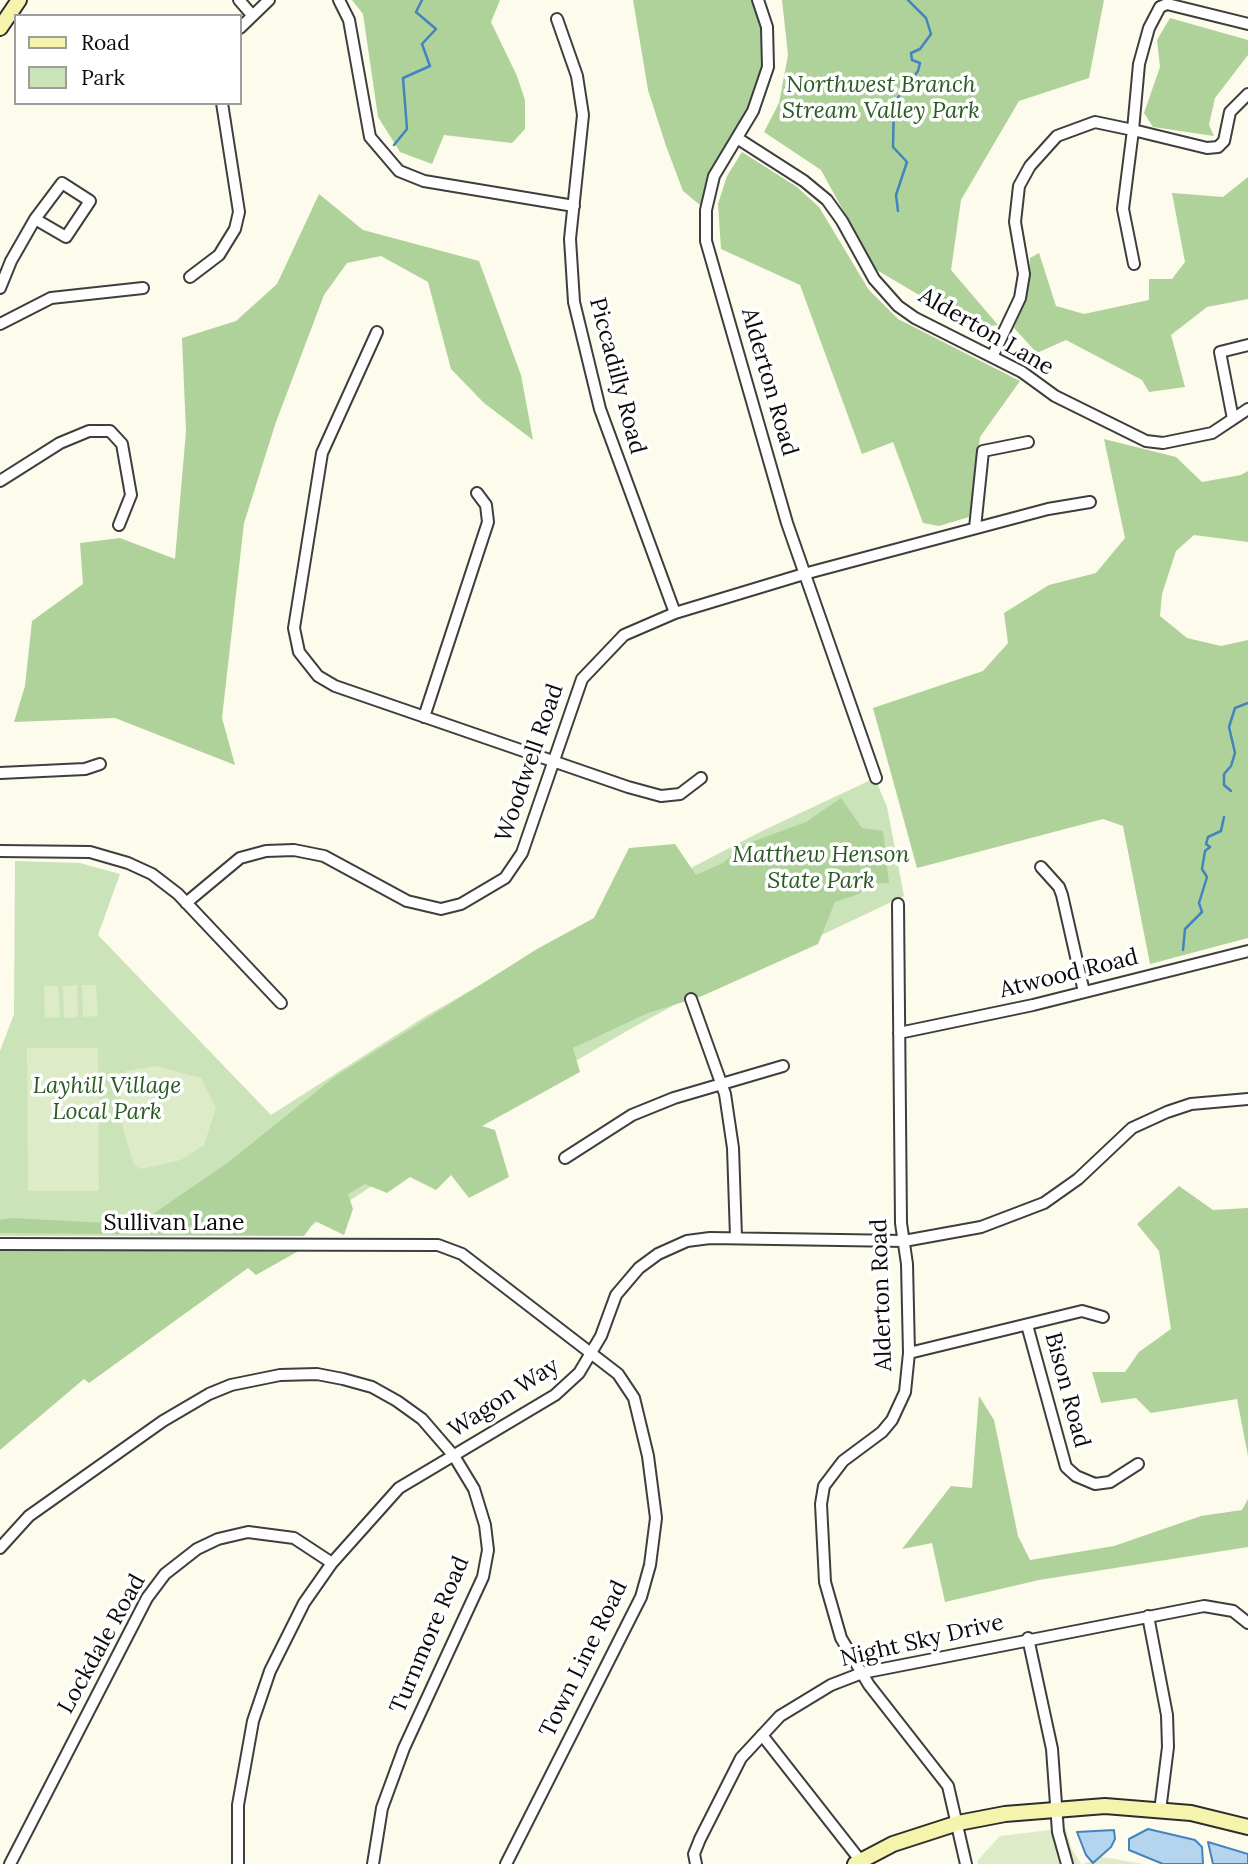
<!DOCTYPE html>
<style>
body{margin:0}
#map{position:relative;width:1248px;height:1864px;overflow:hidden;background:#fdfbeb;font-family:Lora,serif}
canvas{display:block}
.legend{position:absolute;left:14px;top:14px;width:228px;height:91px;box-sizing:border-box;background:#fff;border:2px solid #9d9d9d;margin:0;padding:9px 12px;list-style:none;font-size:21px;color:#0b0b0b}
.legend li{display:flex;align-items:center;gap:14px;height:35px}
.legend b{width:35px;border:2px solid #9d9d9d}
</style>
<div id="map">
<canvas width="1248" height="1864"></canvas>
<ul class="legend">
<li><b style="height:9px;background:#f6f4ac"></b>Road</li>
<li><b style="height:19px;background:#cbe3b9"></b>Park</li>
</ul>
</div>
<script>
const context = document.querySelector('canvas').getContext('2d');
context.lineJoin = 'round';
function paint(path, color) { context.fillStyle = color; context.fill(path, 'evenodd'); }
const toPath = rows => new Path2D(rows.map(r => 'M' + r).join(''));
function trace(path, color, width, dash) { context.strokeStyle = color; context.lineWidth = width; context.lineCap = dash ? 'butt' : 'round'; context.setLineDash(dash || []); context.stroke(path); }
function write(font, color, halo, rows, align = 'center') {
  context.font = font + ' Lora,serif'; context.lineWidth = 7; context.setLineDash([]); context.textBaseline = 'middle'; context.strokeStyle = halo; context.fillStyle = color; for (const [text, x, y, turn = 0] of rows) {
    context.save(); context.translate(x, y); context.rotate((+turn || 0) * Math.PI / 180); context.textAlign = isNaN(turn) ? turn : align; if (halo) context.strokeText(text, 0, 0); context.fillText(text, 0, 0); context.restore();
  }
}
const green = toPath([
 [875,778,887,807,904,896,678,1003,632,1028,454,1132,296,1236,0,1236,0,1051,14,1014,15,861,80,863,120,874,98,935,271,1115,426,1016,616,907,762,831]
]);
const forest = toPath([
 [352,0,500,0,491,22,517,76,525,100,525,129,512,143,444,135,432,164,400,152,378,117,363,14],
 [633,0,758,0,767,27,762,93,726,155,706,210,683,191,666,146,648,90],
 [782,0,1104,0,1089,78,1019,101,961,200,951,270,998,325,975,328,875,269,821,170,764,132,779,103,788,55],
 [1170,18,1248,40,1248,55,1215,98,1209,125,1214,136,1153,127,1144,113,1160,67,1157,40],
 [742,152,797,187,819,207,869,290,898,319,1020,381,980,437,969,517,939,526,923,523,893,442,862,454,800,285,721,249,718,204,727,176],
 [1248,177,1248,299,1207,307,1171,335,1185,387,1149,392,1142,380,1066,340,1037,353,1014,328,1027,294,1030,258,1039,253,1056,306,1084,314,1149,300,1149,279,1172,279,1185,262,1172,193,1223,197],
 [319,194,363,230,479,261,521,375,533,440,484,403,451,369,428,282,381,256,347,263,324,295,276,422,244,523,222,718,235,765,115,718,14,722,25,686,32,621,83,584,80,543,120,538,175,559,186,431,182,338,236,321,277,284],
 [1104,439,1176,457,1202,482,1241,475,1248,471,1248,542,1194,535,1176,551,1162,594,1160,616,1187,638,1221,646,1248,640,1248,938,1150,964,1123,826,1103,819,917,868,873,708,983,671,1008,643,1004,613,1049,585,1096,573,1125,538],
 [841,798,862,828,883,831,889,883,869,884,859,894,835,902,818,944,702,996,648,1013,573,1048,580,1072,482,1126,495,1130,509,1177,469,1198,451,1175,436,1190,410,1177,387,1193,365,1184,348,1194,353,1209,344,1235,315,1221,304,1236,0,1233,0,1220,12,1218,107,1223,143,1221,230,1161,333,1078,537,949,594,918,629,848,675,844,696,875,723,863,743,845,806,822],
 [1179,1186,1213,1210,1248,1208,1248,1456,1237,1399,1151,1413,1136,1398,1101,1403,1092,1372,1125,1372,1139,1352,1171,1329,1159,1251,1137,1224],
 [302,1249,256,1275,248,1268,89,1383,84,1379,0,1450,0,1251],
 [979,1396,994,1420,1018,1536,1030,1560,1114,1546,1201,1516,1242,1510,1248,1499,1248,1547,1039,1580,945,1602,932,1543,902,1549,951,1486,972,1488]
]);
const pitch = toPath([
 [77,985,78,1017,64,1018,63,986],
 [82,985,96,985,98,1016,83,1017],
 [44,986,58,986,60,1017,45,1018],
 [27,1048,98,1048,99,1191,28,1191],
 [156,1066,201,1078,216,1108,204,1145,181,1160,141,1169,134,1165,123,1129,120,1091,126,1071],
 [1066,1828,1071,1848,1081,1864,978,1864,977,1861,1000,1836],
 [1102,1857,1144,1864,1083,1864]
]);
const water = toPath([
 [1148,1829,1195,1840,1202,1847,1203,1864,1163,1864,1129,1850,1129,1839,1148,1829],
 [1114,1830,1115,1839,1111,1847,1093,1863,1086,1855,1077,1832,1114,1830],
 [1208,1842,1248,1854,1248,1864,1213,1864,1208,1842]
]);
const stream = toPath([
 [394,145,407,129,403,78,430,66,422,44,436,29,416,12,422,0],
 [898,211,896,195,907,162,893,147,894,103,918,71,920,63,912,60,911,53,920,49,931,34,926,18,908,0],
 [1231,791,1224,785,1224,774,1231,766,1235,753,1229,727,1235,708,1248,703],
 [1183,950,1185,929,1202,912,1199,903,1207,877,1202,869,1205,851,1210,847,1206,844,1208,837,1221,831,1224,817]
]);
const street = toPath([
 [239,0,252,15],
 [339,0,349,20,370,137,399,171,424,181,574,206],
 [758,0,767,27,768,67,753,111,714,176,706,210,706,241,787,523,876,778],
 [557,19,577,76,583,115,570,239,574,302,600,409,675,613],
 [1248,24,1167,4,1160,7,1149,28,1139,64,1133,130,1207,148,1218,147,1224,141,1230,112,1248,94],
 [240,28,269,0],
 [737,138,804,181,827,200,842,221,874,279,898,306,915,318,1022,372,1055,396,1146,441,1163,443,1212,433,1248,409],
 [190,277,219,255,235,229,239,212,222,103],
 [0,288,11,261,35,219,62,183,90,201,66,237,35,219],
 [0,324,51,298,143,288],
 [377,332,322,453,294,628,299,652,318,676,335,686,628,787,661,796,680,794,701,778],
 [992,357,1020,298,1024,274,1015,222,1019,186,1030,166,1057,136,1095,122,1133,130,1123,209,1134,264],
 [1233,419,1220,352,1248,345],
 [0,481,60,443,89,431,110,431,122,444,131,495,119,525],
 [975,528,983,451,1028,442],
 [424,717,488,522,486,505,477,493],
 [0,773,85,769,100,764],
 [0,851,90,852,128,863,152,874,178,894,281,1003],
 [1041,867,1059,887,1062,895,1084,992],
 [186,903,240,858,266,851,294,850,324,856,407,901,441,909,461,904,505,878,522,853,582,679,624,635,675,613,804,574,1048,509,1090,502],
 [898,904,901,1223,907,1264,909,1353,905,1392,892,1420,882,1432,843,1461,824,1486,821,1504,825,1582,841,1638,869,1685,948,1786,966,1864],
 [691,999,725,1094,733,1148,736,1237],
 [899,1033,1033,1005,1248,951],
 [565,1158,632,1115,674,1098,783,1066],
 [0,1244,438,1245,462,1254,618,1374,634,1398,648,1456,656,1518,650,1565,641,1597,506,1864],
 [1027,1325,1066,1467,1076,1476,1095,1484,1110,1482,1138,1464],
 [909,1353,1082,1311,1103,1317],
 [0,1548,29,1516,163,1421,209,1394,231,1385,280,1375,317,1374,343,1379,372,1387,397,1401,422,1419,454,1456,474,1489,485,1525,488,1550,483,1577,404,1748,382,1808,373,1864],
 [1148,1616,1167,1715,1168,1747,1160,1811],
 [1028,1638,1052,1749,1058,1832,1067,1864],
 [762,1735,860,1860],
 [10,1864,147,1598,165,1574,197,1549,218,1539,248,1532,294,1538,332,1563],
 [238,1864,238,1805,253,1721,270,1671,304,1603,332,1563,399,1488,555,1395,579,1373,601,1336,616,1295,639,1268,658,1254,687,1241,710,1238,904,1241,981,1227,1044,1203,1078,1179,1132,1128,1167,1112,1191,1104,1248,1099],
 [696,1864,694,1854,700,1839,741,1758,780,1716,831,1685,862,1673,1204,1606,1233,1611,1248,1623]
]);
const secondary = toPath([
 [0,28,19,0],
 [855,1864,893,1844,958,1823,1005,1814,1105,1806,1191,1813,1248,1827]
]);
const parkNames = [
 ["Northwest Branch",881,85],
 ["Stream Valley Park",881,111],
 ["Matthew Henson",821,855],
 ["State Park",821,881],
 ["Layhill Village",107,1086],
 ["Local Park",107,1112]
];
const streetNames = [
 ["Alderton Lane",986,332,30],
 ["Piccadilly Road",617,376,75],
 ["Alderton Road",769,382,74],
 ["Woodwell Road",530,763,-71],
 ["Atwood Road",1069,974,-14],
 ["Sullivan Lane",174,1223],
 ["Alderton Road",882,1295,-92],
 ["Bison Road",1067,1390,75],
 ["Wagon Way",504,1398,-33],
 ["Turnmore Road",430,1635,-67],
 ["Night Sky Drive",922,1641,-13],
 ["Lockdale Road",102,1644,-61],
 ["Town Line Road",584,1659,-64]
];
paint(green, '#cbe3b9');
paint(forest, '#afd29a');
paint(pitch, '#ddebc9');
paint(water, '#b5d5ef');
trace(water, '#4384be', 2);
trace(stream, '#4384be', 2.5);
trace(street, '#3e3e3e', 14);
trace(secondary, '#2d2d2d', 18);
trace(street, '#fff', 10);
trace(secondary, '#f6f4ac', 14);
write('italic 23px', '#2a5b23', '#fff', parkNames);
write('23px', '#0b0b0b', '#fff', streetNames);
</script>
